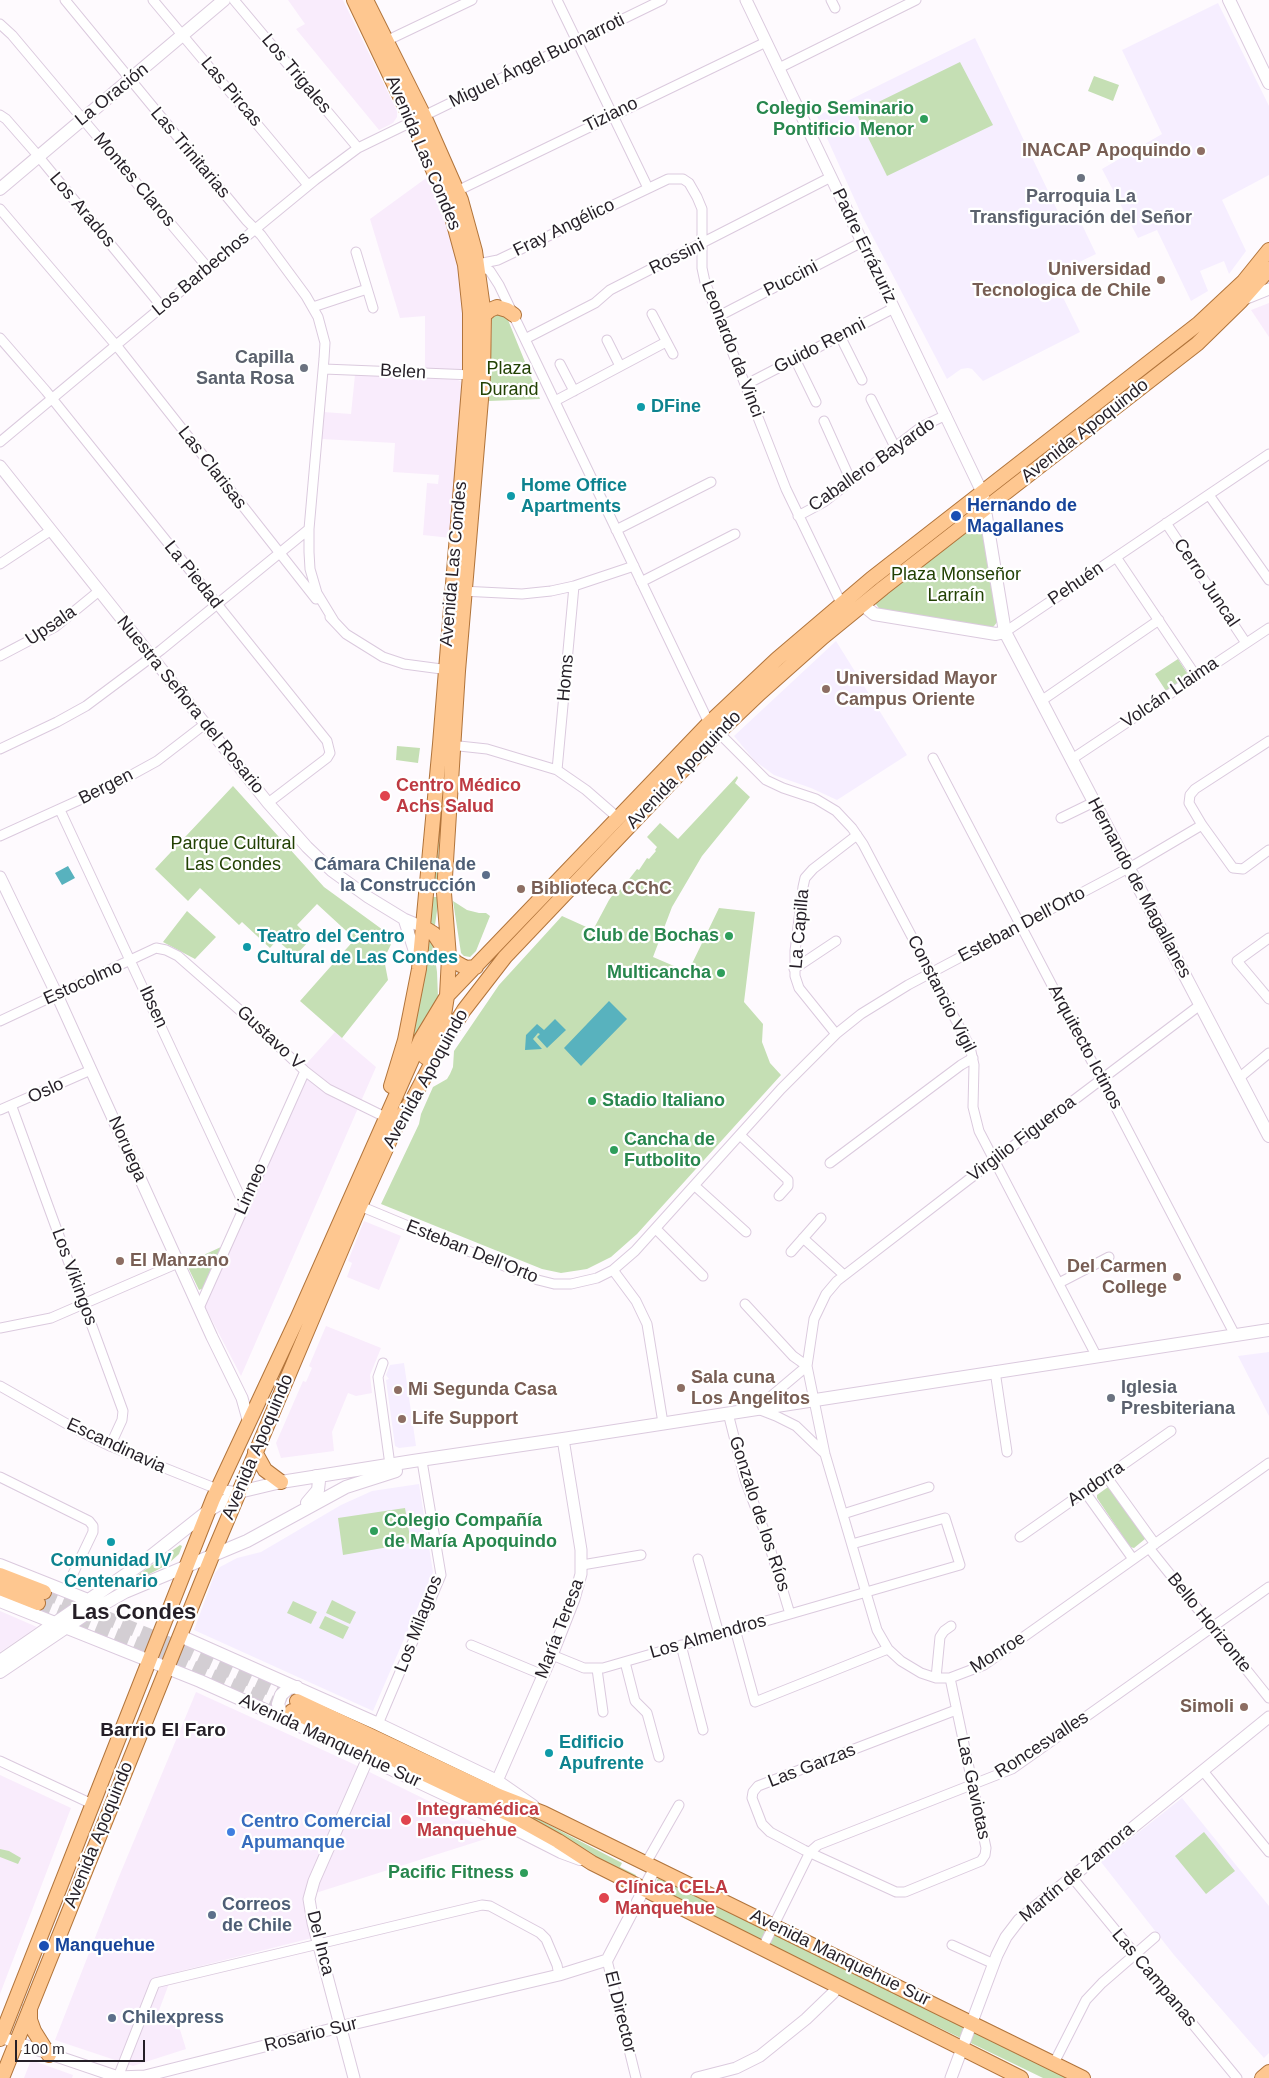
<!DOCTYPE html>
<meta charset="utf-8">
<style>
body{margin:0}
#map{position:relative;width:1269px;height:2078px;overflow:hidden;background:#fefafe;font-family:Helvetica,sans-serif}
canvas{display:block}
.scale{position:absolute;left:15px;top:2040px;width:130px;height:22px;box-sizing:border-box;border:2px solid #251f27;border-top:0;padding-left:6px;font-size:15px;line-height:18px;white-space:nowrap;color:#251f27;-webkit-text-stroke:4px #fff;paint-order:stroke}
</style>
<div id="map">
<canvas width="1269" height="2078"></canvas>
<div class="scale">100 m</div>
</div>
<script>
const context = document.querySelector('canvas').getContext('2d');
context.lineJoin = 'round';
function paint(path, color) { context.fillStyle = color; context.fill(path, 'evenodd'); }
const toPath = rows => new Path2D(rows.map(r => 'M' + r).join(''));
function trace(path, color, width, dash) { context.strokeStyle = color; context.lineWidth = width; context.lineCap = dash ? 'butt' : 'round'; context.setLineDash(dash || []); context.stroke(path); }
function write(font, color, halo, rows, align = 'center') {
  context.font = font + ' Helvetica,sans-serif'; context.lineWidth = 4.5; context.setLineDash([]); context.textBaseline = 'middle'; context.strokeStyle = halo; context.fillStyle = color; for (const [text, x, y, turn = 0] of rows) {
    context.save(); context.translate(x, y); context.rotate((+turn || 0) * Math.PI / 180); context.textAlign = isNaN(turn) ? turn : align; if (halo) context.strokeText(text, 0, 0); context.fillText(text, 0, 0); context.restore();
  }
}
const built = toPath([
 [288,0,343,0,397,111,397,117,393,123,379,130,296,29,305,24],
 [429,176,445,212,458,259,464,308,464,368,460,370,425,368,425,316,400,318,370,219],
 [1269,303,1269,337,1251,310],
 [355,375,456,379,462,382,451,538,423,535,427,483,438,484,439,475,393,472,395,443,321,439,323,412,351,414],
 [335,1032,376,1067,241,1376,203,1303,299,1072],
 [364,1221,401,1236,379,1290,347,1277,352,1263,348,1261],
 [326,1326,381,1348,370,1375,372,1393,356,1396,348,1393,332,1432,334,1451,281,1458,276,1443,303,1381,306,1382,312,1368,309,1366],
 [0,1611,37,1627,0,1652],
 [196,1692,347,1761,498,1835,303,1897,312,1938,173,1973,158,2013,177,2020,186,2049,133,2066,55,2040,118,1879],
 [0,1775,71,1808,0,1994],
 [31,2060,73,2075,72,2078,24,2078]
]);
const education = toPath([
 [1218,3,1269,106,1269,175,1222,200,1246,251,1229,274,1224,261,1200,271,1208,291,1191,301,1157,230,1138,238,1102,169,1162,134,1122,50],
 [975,38,1060,216,1075,210,1096,254,1052,275,1080,332,983,381,972,369,968,368,961,369,947,379,863,218,817,116],
 [836,641,907,755,837,800,811,788,774,775,755,761,734,736],
 [1269,1352,1269,1416,1238,1356],
 [404,1363,416,1446,399,1448,395,1446,386,1380,389,1379,386,1375,390,1365],
 [419,1484,433,1572,373,1711,194,1630,215,1573,220,1567,237,1558,261,1552,341,1505,372,1491],
 [1182,1798,1269,1906,1269,2053,1264,2058,1174,1955,1101,1862]
]);
const green = toPath([
 [960,62,993,125,887,176,856,113],
 [1094,76,1119,85,1113,101,1088,91],
 [497,314,506,315,540,399,489,401,492,318],
 [980,519,983,524,998,621,994,626,992,628,881,611,875,603],
 [1178,659,1189,676,1166,691,1155,674],
 [397,746,420,748,418,763,396,760],
 [737,776,738,778,735,783,750,797,702,856,672,907,653,957,688,972,719,908,755,912,744,1002,763,1024,762,1042,770,1063,781,1075,637,1234,611,1257,587,1269,561,1273,542,1269,381,1204,419,1124,421,1114,433,1087,447,1079,450,1074,453,1067,454,1051,499,985,562,916,593,930,609,900,614,893,616,894,624,886,624,882,626,883,637,869,639,870,647,858,649,859,656,851,655,850,657,847,647,837,660,823,678,839],
 [233,786,324,887,394,938,384,959,388,980,342,1038,300,1001,355,939,317,904,297,925,311,939,295,956,277,940,270,948,242,922,239,925,200,888,188,901,155,869],
 [443,789,438,860,439,891,430,892],
 [430,897,439,897,435,925,434,926,430,925],
 [453,901,467,910,479,913,486,913,490,916,476,951,470,957,464,956,461,953],
 [187,911,216,937,195,959,163,942],
 [432,937,437,972,438,997,402,1064,426,940],
 [221,1247,204,1288,199,1290,186,1263],
 [1108,1487,1111,1487,1146,1536,1145,1539,1134,1548,1130,1547,1097,1498,1097,1495],
 [405,1508,411,1543,343,1555,338,1518],
 [180,1545,182,1546,179,1554,167,1565,114,1592],
 [332,1600,356,1612,350,1624,326,1613],
 [293,1601,317,1612,311,1624,287,1613],
 [325,1616,349,1627,343,1639,319,1628],
 [507,1803,622,1863,620,1867,636,1875,634,1879,506,1805],
 [1204,1832,1235,1871,1206,1894,1175,1856],
 [0,1849,9,1851,21,1858,18,1864,0,1857],
 [658,1878,1072,2078,1043,2078,653,1889]
]);
const water = toPath([
 [68,866,75,878,62,885,55,873],
 [609,1001,627,1019,581,1066,564,1048],
 [555,1019,566,1030,547,1048,537,1037,540,1034,538,1033,533,1039,542,1049,525,1050,526,1035,537,1024,544,1030]
]);
const primaryTunnel = toPath([
 [44,1592,172,1645,297,1701],
 [38,1603,168,1656,288,1710]
]);
const minor = toPath([
 [65,0,246,220,261,235,306,296,318,317,325,343,324,359,309,529,309,552,310,569,317,593,334,621],
 [153,0,308,185],
 [234,0,358,148],
 [557,0,648,188],
 [831,0,835,8],
 [0,24,12,35,208,268],
 [386,41,472,0],
 [779,68,916,0],
 [0,115,6,119,34,151,162,307],
 [457,191,766,42],
 [0,209,120,350,316,599],
 [356,252,373,308],
 [478,264,490,271,499,285,709,723,766,780,783,788,816,799,836,811,852,828,863,844,970,1047,974,1065,973,1107,979,1131,1097,1357],
 [478,264,498,260,668,179,683,179,689,183,697,197,702,209,702,268,705,282,786,489,841,603],
 [313,307,367,289],
 [652,314,673,354],
 [719,316,862,242],
 [840,336,862,380],
 [0,338,46,391,327,741,330,753,327,758,268,803],
 [525,339,595,303,610,290,831,177],
 [607,340,620,366],
 [795,359,816,402],
 [560,364,574,391],
 [324,369,473,375],
 [745,385,894,308],
 [871,399,895,447],
 [555,401,666,342],
 [824,421,851,481],
 [0,442,242,240,315,180,358,148,662,0],
 [1209,495,1269,580],
 [798,516,824,502,921,427,946,415],
 [1166,523,1246,643],
 [616,530,711,482],
 [1116,557,1196,676],
 [0,564,50,531],
 [641,582,735,534],
 [461,591,522,594,551,591,574,586,634,566],
 [330,617,346,634,383,657,404,664,449,670],
 [1005,632,1269,454],
 [0,656,55,627,99,591],
 [1041,701,1159,620],
 [1269,741,1195,789,1190,795,1189,803,1202,825,1233,868,1243,869,1269,850],
 [450,745,487,749,557,770,586,790,617,817],
 [0,749,57,722,86,706,161,650,309,529],
 [933,758,1235,1335],
 [1072,759,1269,628],
 [557,770,574,586],
 [60,810,244,1205],
 [1061,818,1094,802],
 [0,836,117,783,157,761,205,724],
 [1269,938,1237,961,1269,999],
 [794,969,836,941],
 [1200,1005,968,1180,837,1281,826,1294,814,1319,807,1366,825,1454,877,1630,888,1649,901,1661,921,1673,936,1678,950,1678,984,1665,1269,1463],
 [0,1021,156,948,166,950,178,956,243,1013,305,1071,328,1089,381,1115],
 [836,1034,799,988,795,976,795,951,803,887,805,878,813,869,857,835],
 [1239,1078,1269,1053],
 [12,1107,123,1411,122,1420,110,1446],
 [0,1110,91,1070],
 [740,1135,788,1180,788,1186,779,1196],
 [830,1163,961,1065,973,1058],
 [695,1186,746,1232],
 [360,1206,538,1280,554,1284,571,1284,597,1278,613,1270,635,1251,781,1089,836,1034,861,1014,908,985,1136,864,1202,825],
 [656,1229,703,1276],
 [803,1238,844,1275],
 [791,1252,821,1218],
 [613,1270,636,1301,647,1324,663,1423],
 [1059,1283,1109,1257],
 [745,1304,793,1356,807,1366],
 [199,1308,305,1071],
 [0,1328,51,1318,178,1263],
 [383,1363,378,1377,390,1465],
 [995,1371,1007,1452],
 [0,1386,74,1428,110,1446,217,1489,239,1492],
 [756,1409,807,1366],
 [758,1409,776,1416,796,1426,823,1452],
 [728,1413,745,1480,767,1538,790,1614],
 [1106,1476,1155,1544],
 [0,1477,89,1521,93,1526,93,1532,71,1578],
 [1085,1492,1133,1559],
 [843,1514,929,1487],
 [1020,1537,1171,1431],
 [1149,1548,1269,1698],
 [698,1559,719,1634],
 [582,1565,641,1555],
 [735,1629,755,1702,888,1649],
 [471,1645,543,1675],
 [681,1645,703,1730],
 [552,1655,584,1668,603,1668,960,1565,945,1518,852,1544],
 [625,1662,635,1701,647,1713,659,1757],
 [597,1669,603,1712],
 [936,1678,940,1637,944,1631,951,1626],
 [950,1678,986,1848,985,1855,981,1861,905,1892,896,1892,804,1850,770,1832,762,1824,752,1798,753,1792,758,1786,956,1710],
 [378,1724,441,1575,422,1461],
 [0,1761,92,1804],
 [1203,1771,1269,1852],
 [646,1863,679,1805],
 [1071,1876,1237,2078],
 [952,1945,994,1964],
 [762,1949,810,1852,818,1845,1012,1769,1269,1587],
 [607,1960,636,2078],
 [1054,2063,1086,2000,1102,1983,1155,1937],
 [118,2077,155,1983,482,1905,490,1906,540,1933,546,1939,557,1965,559,1975]
]);
const tertiary = toPath([
 [746,0,982,492],
 [1242,300,1269,289],
 [0,466,268,803,307,847,332,871,368,897,404,919,423,927],
 [0,877,57,995,212,1337,242,1398,249,1423],
 [404,919,418,962],
 [497,1781,552,1655,574,1599,581,1574,581,1550,563,1439],
 [0,2037,118,2077,145,2076,348,2025,559,1975,607,1960,655,1868],
 [354,2078,313,1923,309,1899,314,1881,368,1758],
 [697,2078,736,2068,760,2056,806,2019,833,1993,837,1986],
 [951,2078,997,1955,1006,1937,1019,1920,1269,1717]
]);
const secondary = toPath([
 [1229,0,1269,83],
 [0,189,224,0],
 [982,492,1005,632,1269,1136],
 [863,605,874,614,996,634,1005,632],
 [307,1503,318,1490,319,1481,316,1476],
 [0,1565,88,1600],
 [0,1601,200,1681,283,1718,478,1810,561,1852,580,1859],
 [180,1636,378,1724,497,1781,533,1806],
 [0,1661,141,1564,208,1511,239,1492,281,1482,413,1461,563,1439,1269,1330],
 [0,1672,86,1614,125,1592,247,1541,346,1487,396,1471],
 [283,1718,278,1704,281,1695,289,1688,297,1687]
]);
const primary = toPath([
 [354,0,407,111,449,206,465,265,470,313,470,375,440,744,419,969,405,1040,391,1086],
 [366,0,424,116,461,200,475,251,484,315,483,376,458,671,444,893,449,957,447,996,444,1015,425,1057],
 [484,315,490,310,497,307,507,310,514,315],
 [423,927,434,934,449,957,457,963,466,968,476,967],
 [255,1452,265,1470,281,1482],
 [0,1575,44,1592],
 [0,1588,38,1603],
 [297,1701,499,1796,543,1813,1083,2078],
 [292,1711,515,1817,558,1841,592,1863,1021,2078],
 [30,2008,30,2020,34,2031,49,2055],
 [0,2039,213,1499,298,1317,421,1039,447,996,709,723,777,659,871,579,1198,324,1244,281,1269,250],
 [2,2078,212,1556,360,1206,399,1120,414,1097,439,1049,464,1010,505,957,718,733,760,693,823,637,883,588,1197,344,1241,301,1269,269],
 [1262,2078,1269,2072]
]);
const markers = [
 [924,119,5,"#2e9e5b"],
 [1201,151,5,"#8d6e63"],
 [1081,178,5,"#6b7280"],
 [1161,280,5,"#8d6e63"],
 [304,368,5,"#6b7280"],
 [641,407,5,"#0f9aa8"],
 [511,496,5,"#0f9aa8"],
 [956,516,6,"#1a4fb4"],
 [826,689,5,"#8d6e63"],
 [385,796,6,"#e0444e"],
 [486,875,5,"#5c6f8a"],
 [521,889,5,"#8d6e63"],
 [729,936,5,"#2e9e5b"],
 [247,947,5,"#0f9aa8"],
 [721,973,5,"#2e9e5b"],
 [592,1101,5,"#2e9e5b"],
 [614,1150,5,"#2e9e5b"],
 [120,1261,5,"#8d6e63"],
 [1177,1277,5,"#8d6e63"],
 [681,1388,5,"#8d6e63"],
 [398,1390,5,"#8d6e63"],
 [1111,1398,5,"#6b7280"],
 [402,1419,5,"#8d6e63"],
 [374,1531,5,"#2e9e5b"],
 [111,1542,5,"#0f9aa8"],
 [1244,1707,5,"#8d6e63"],
 [549,1753,5,"#0f9aa8"],
 [406,1820,6,"#e0444e"],
 [231,1832,5,"#3f7fe0"],
 [524,1873,5,"#2e9e5b"],
 [604,1898,6,"#e0444e"],
 [212,1915,5,"#5c6f8a"],
 [44,1946,6,"#1a4fb4"],
 [112,2018,5,"#5c6f8a"]
];
const streetNames = [
 ["Miguel Ángel Buonarroti",537,61,-26],
 ["Los Trigales",296,74,50],
 ["Las Pircas",231,92,50],
 ["La Oración",112,95,-39],
 ["Tiziano",611,115,-26],
 ["Las Trinitarias",190,153,50],
 ["Avenida Las Condes",423,153,67],
 ["Montes Claros",134,180,50],
 ["Los Arados",82,210,50],
 ["Fray Angélico",564,228,-26],
 ["Padre Errázuriz",864,246,64],
 ["Rossini",677,257,-26],
 ["Los Barbechos",201,274,-40],
 ["Puccini",791,279,-27],
 ["Guido Renni",820,346,-27],
 ["Leonardo da Vinci",732,349,69],
 ["Belen",403,372,3],
 ["Avenida Apoquindo",1085,431,-38],
 ["Caballero Bayardo",872,465,-35],
 ["Las Clarisas",212,468,52],
 ["Avenida Las Condes",454,564,-85],
 ["La Piedad",193,575,51],
 ["Cerro Juncal",1206,583,56],
 ["Pehuén",1076,584,-34],
 ["Upsala",51,626,-34],
 ["Homs",566,678,-85],
 ["Volcán Llaima",1170,693,-34],
 ["Nuestra Señora del Rosario",190,705,51],
 ["Avenida Apoquindo",684,770,-46],
 ["Bergen",106,787,-27],
 ["Hernando de Magallanes",1139,888,62],
 ["Esteban Dell'Orto",1022,925,-28],
 ["La Capilla",800,929,-85],
 ["Estocolmo",83,983,-24],
 ["Constancio Vigil",941,994,63],
 ["Ibsen",153,1007,65],
 ["Gustavo V",270,1038,43],
 ["Arquitecto Ictinos",1085,1047,62],
 ["Avenida Apoquindo",426,1079,-61],
 ["Oslo",46,1091,-25],
 ["Virgilio Figueroa",1022,1139,-37],
 ["Noruega",127,1149,66],
 ["Linneo",251,1189,-66],
 ["Esteban Dell'Orto",472,1252,22],
 ["Los Vikingos",74,1277,70],
 ["Escandinavia",116,1446,25],
 ["Avenida Apoquindo",258,1447,-67],
 ["Andorra",1096,1484,-35],
 ["Gonzalo de los Ríos",759,1514,72],
 ["Bello Horizonte",1209,1623,51],
 ["Los Milagros",419,1624,-69],
 ["María Teresa",560,1629,-69],
 ["Los Almendros",708,1637,-16],
 ["Monroe",998,1653,-32],
 ["Avenida Manquehue Sur",330,1741,25],
 ["Roncesvalles",1042,1745,-33],
 ["Las Garzas",812,1766,-21],
 ["Las Gaviotas",973,1788,78],
 ["Avenida Apoquindo",99,1835,-68],
 ["Martín de Zamora",1077,1873,-40],
 ["Del Inca",320,1943,76],
 ["Avenida Manquehue Sur",840,1958,26],
 ["Las Campanas",1154,1978,50],
 ["El Director",620,2012,76],
 ["Rosario Sur",311,2035,-14]
];
const leisureNames = [
 ["Colegio Seminario",914,109],
 ["Pontificio Menor",914,130],
 ["Club de Bochas",719,936],
 ["Multicancha",711,973],
 ["Stadio Italiano",602,1101,"left"],
 ["Cancha de",624,1140,"left"],
 ["Futbolito",624,1161,"left"],
 ["Colegio Compañía",384,1521,"left"],
 ["de María Apoquindo",384,1542,"left"],
 ["Pacific Fitness",514,1873]
];
const educationNames = [
 ["INACAP Apoquindo",1191,151,"right"],
 ["Universidad",1151,270,"right"],
 ["Tecnologica de Chile",1151,291,"right"],
 ["Universidad Mayor",836,679],
 ["Campus Oriente",836,700],
 ["Biblioteca CChC",531,889],
 ["El Manzano",130,1261],
 ["Del Carmen",1167,1267,"right"],
 ["College",1167,1288,"right"],
 ["Sala cuna",691,1378],
 ["Los Angelitos",691,1399],
 ["Mi Segunda Casa",408,1390],
 ["Life Support",412,1419],
 ["Simoli",1234,1707,"right"]
];
const worshipNames = [
 ["Parroquia La",1081,197],
 ["Transfiguración del Señor",1081,218],
 ["Capilla",294,358,"right"],
 ["Santa Rosa",294,379,"right"],
 ["Iglesia",1121,1388,"left"],
 ["Presbiteriana",1121,1409,"left"]
];
const parkNames = [
 ["Plaza",509,369],
 ["Durand",509,390],
 ["Plaza Monseñor",956,575],
 ["Larraín",956,596],
 ["Parque Cultural",233,844],
 ["Las Condes",233,865]
];
const cultureNames = [
 ["DFine",651,407],
 ["Home Office",521,486],
 ["Apartments",521,507],
 ["Teatro del Centro",257,937],
 ["Cultural de Las Condes",257,958],
 ["Comunidad IV",111,1561,"center"],
 ["Centenario",111,1582,"center"],
 ["Edificio",559,1743],
 ["Apufrente",559,1764]
];
const transitNames = [
 ["Hernando de",967,506],
 ["Magallanes",967,527],
 ["Manquehue",55,1946]
];
const healthNames = [
 ["Centro Médico",396,786],
 ["Achs Salud",396,807],
 ["Integramédica",417,1810],
 ["Manquehue",417,1831],
 ["Clínica CELA",615,1888],
 ["Manquehue",615,1909]
];
const serviceNames = [
 ["Cámara Chilena de",476,865,"right"],
 ["la Construcción",476,886,"right"],
 ["Correos",222,1905],
 ["de Chile",222,1926],
 ["Chilexpress",122,2018]
];
const shopNames = [
 ["Centro Comercial",241,1822],
 ["Apumanque",241,1843]
];
const neighbourhoodNames = [
 ["Barrio El Faro",163,1731]
];
const districtNames = [
 ["Las Condes",134,1613]
];
paint(built, '#f9ecfc');
paint(education, '#f6eeff');
paint(green, '#c5dfb4');
paint(water, '#58b2be');
trace(primaryTunnel, '#d3ced3', 14, [14, 7]);
trace(minor, '#dbcade', 11);
trace(tertiary, '#dbcade', 13);
trace(secondary, '#dbcade', 14);
trace(primary, '#b1743b', 16);
trace(minor, '#fff', 9);
trace(tertiary, '#fff', 11);
trace(secondary, '#fff', 12);
trace(primary, '#fec790', 14);
for (const [x, y, r, color] of markers) { const dot = new Path2D(); dot.arc(x, y, r, 0, 2 * Math.PI); context.fillStyle = color; context.fill(dot); trace(dot, '#fff', 2); }
write('18px', '#251f27', '#fff', streetNames);
write('bold 18px', '#27864d', '#fff', leisureNames, 'right');
write('bold 18px', '#785e54', '#fff', educationNames, 'left');
write('bold 18px', '#5b616d', '#fff', worshipNames);
write('18px', '#224103', '#fff', parkNames);
write('bold 18px', '#0d838f', '#fff', cultureNames, 'left');
write('bold 18px', '#164399', '#fff', transitNames, 'left');
write('bold 18px', '#be3a42', '#fff', healthNames, 'left');
write('bold 18px', '#4e5e75', '#fff', serviceNames, 'left');
write('bold 18px', '#366cbe', '#fff', shopNames, 'left');
write('bold 19px', '#251f27', '#fff', neighbourhoodNames);
write('bold 22px', '#251f27', '#fff', districtNames);
</script>
